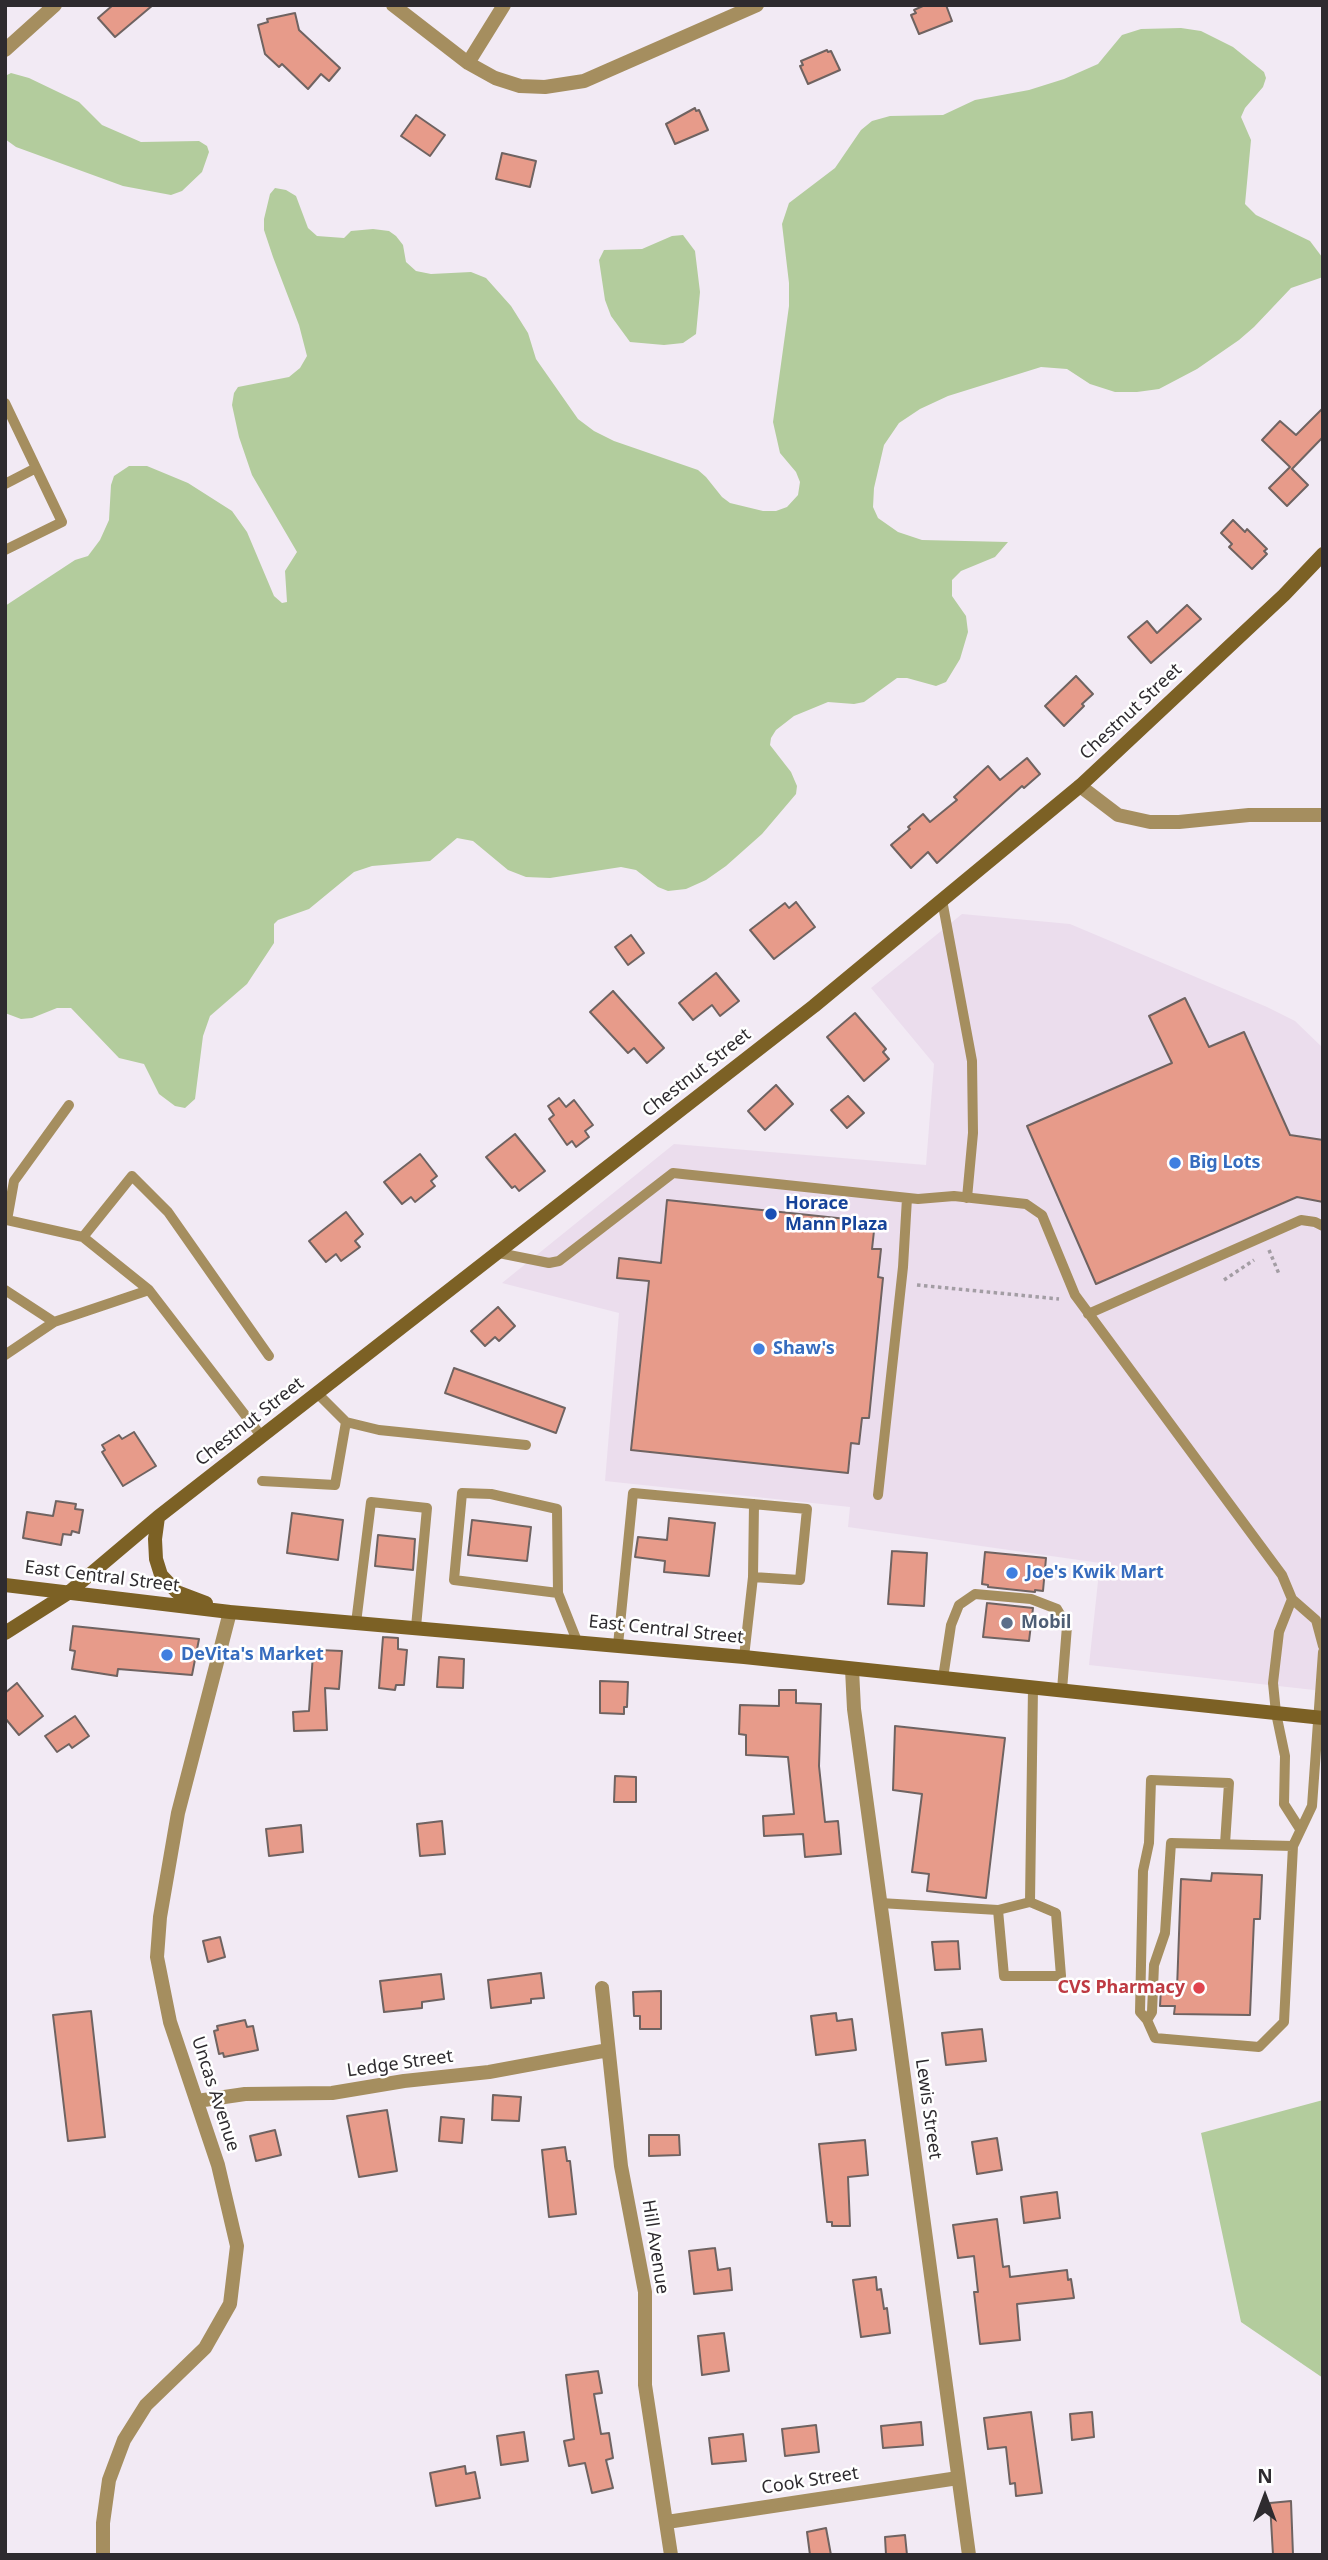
<!DOCTYPE html>
<style>
body{margin:0}
#map{position:relative;width:1328px;height:2560px;overflow:hidden;background:#f2eaf4;font-family:"Noto Sans",sans-serif}
canvas{display:block}
.frame{position:absolute;inset:0;border:7px solid #2e2b2f;pointer-events:none}
.north{position:absolute;left:1230px;top:2462px;width:70px;height:70px;-webkit-text-stroke:5px #fff;paint-order:stroke;rotate:0deg;font-size:19px;font-weight:700;line-height:28px;text-align:center;color:#2e2b2f}
.north::after{content:'';display:block;margin:auto;width:24px;height:32px;background:#2e2b2f;clip-path:polygon(50% 0,100% 100%,50% 72%,0 100%)}
</style>
<div id="map">
<canvas width="1328" height="2560"></canvas>
<div class="frame"></div>
<div class="north">N</div>
</div>
<script>
const context = document.querySelector('canvas').getContext('2d');
context.lineJoin = 'round';
function paint(path, color) { context.fillStyle = color; context.fill(path, 'evenodd'); }
const toPath = rows => new Path2D(rows.map(r => 'M' + r).join(''));
function trace(path, color, width, dash) { context.strokeStyle = color; context.lineWidth = width; context.lineCap = dash ? 'butt' : 'round'; context.setLineDash(dash || []); context.stroke(path); }
function write(font, color, halo, rows, align = 'center') {
  context.font = font + ' "Noto Sans",sans-serif'; context.lineWidth = 5; context.setLineDash([]); context.textBaseline = 'middle'; context.strokeStyle = halo; context.fillStyle = color; for (const [text, x, y, turn = 0] of rows) {
    context.save(); context.translate(x, y); context.rotate((+turn || 0) * Math.PI / 180); context.textAlign = isNaN(turn) ? turn : align; if (halo) context.strokeText(text, 0, 0); context.fillText(text, 0, 0); context.restore();
  }
}
const built = toPath([
 [962,914,1070,924,1267,1007,1295,1021,1323,1048,1323,1691,1089,1665,1100,1563,848,1527,850,1507,605,1481,619,1313,502,1283,674,1144,926,1165,934,1064,871,988]
]);
const green = toPath([
 [1181,28,1201,31,1233,47,1264,72,1266,78,1263,87,1245,108,1241,117,1251,140,1245,204,1256,215,1310,241,1322,257,1323,277,1291,288,1254,327,1239,340,1197,369,1159,389,1137,392,1115,392,1090,384,1067,369,1041,367,948,396,920,409,899,423,884,445,874,488,873,507,878,518,898,532,922,540,1008,542,995,557,961,571,952,580,952,596,966,616,968,632,960,659,946,682,936,686,907,678,897,678,864,702,854,704,828,702,794,716,776,730,771,738,770,745,791,772,797,786,796,794,762,834,726,866,706,880,686,889,668,891,658,887,636,870,621,867,550,878,526,877,508,870,473,841,457,838,430,861,372,866,354,872,309,909,278,920,274,924,274,943,247,984,210,1016,203,1036,195,1099,185,1108,175,1106,159,1094,144,1064,119,1058,71,1008,57,1008,32,1018,21,1019,5,1013,5,606,75,560,88,556,100,540,109,520,111,485,114,476,129,466,147,466,188,483,232,511,247,532,274,596,282,603,287,602,285,571,297,552,252,475,239,437,232,405,234,393,238,387,289,377,300,368,307,356,299,325,273,257,264,230,264,219,270,194,275,188,286,190,296,196,308,228,317,236,344,238,351,231,373,229,389,231,396,236,403,245,406,262,416,271,431,274,471,272,486,278,511,306,528,333,536,359,578,419,594,431,614,441,698,470,706,477,722,497,730,503,763,511,776,511,787,507,798,495,800,482,796,472,780,453,773,422,789,306,789,283,782,224,789,203,835,168,861,130,872,121,890,116,943,115,975,100,1029,90,1064,79,1098,64,1122,35,1141,29],
 [11,73,29,78,79,102,102,125,141,142,199,141,207,146,209,152,202,172,182,191,171,195,123,186,16,147,5,139,5,76],
 [683,235,695,251,700,292,696,334,683,343,664,345,630,342,611,316,605,300,599,260,604,250,642,249,672,236],
 [1323,2100,1323,2378,1241,2322,1201,2133]
]);
const building = toPath([
 [113,5,153,5,115,37,98,18,113,5],
 [925,5,946,5,952,21,919,34,911,15,916,13,914,10,925,5],
 [295,13,299,30,340,68,329,81,321,74,308,89,282,64,279,67,265,54,258,25,268,22,267,19,295,13],
 [827,50,828,52,831,51,840,70,808,84,800,66,803,65,801,61,827,50],
 [695,108,696,111,699,110,708,130,675,144,666,124,695,108],
 [416,115,445,135,430,156,401,136,416,115],
 [502,153,536,161,530,187,496,179,502,153],
 [1323,408,1323,437,1292,469,1308,485,1287,506,1269,488,1290,467,1262,440,1280,421,1296,435,1323,408],
 [1233,520,1245,532,1247,529,1267,549,1264,551,1267,554,1252,569,1229,547,1232,544,1221,533,1233,520],
 [1187,605,1201,619,1151,663,1128,637,1147,621,1157,633,1187,605],
 [1076,676,1093,694,1082,704,1084,706,1064,726,1045,706,1076,676],
 [1027,758,1040,774,1024,788,1022,786,937,863,928,852,911,868,891,845,910,829,908,827,923,814,930,822,957,800,954,797,988,766,1000,780,1027,758],
 [796,902,815,927,774,959,750,930,785,903,789,908,796,902],
 [631,935,644,953,628,965,615,947,631,935],
 [716,973,739,1001,720,1016,712,1005,693,1020,679,1003,716,973],
 [613,991,664,1048,647,1063,634,1048,628,1053,590,1012,613,991],
 [1185,998,1209,1047,1244,1032,1290,1135,1323,1140,1323,1202,1297,1197,1096,1284,1027,1126,1172,1063,1149,1016,1185,998],
 [855,1013,886,1049,883,1052,889,1059,864,1081,827,1037,855,1013],
 [776,1085,793,1104,765,1130,748,1111,776,1085],
 [848,1096,864,1113,847,1128,831,1110,848,1096],
 [559,1098,566,1107,574,1100,593,1125,585,1131,589,1137,576,1147,572,1141,567,1145,549,1119,554,1115,548,1106,559,1098],
 [515,1134,545,1171,519,1191,515,1186,512,1188,486,1157,515,1134],
 [420,1154,437,1176,431,1181,435,1186,415,1202,411,1197,402,1204,384,1182,420,1154],
 [667,1200,875,1222,872,1249,881,1249,878,1277,883,1278,869,1418,862,1418,859,1444,851,1443,848,1473,631,1450,649,1281,617,1278,619,1258,661,1263,667,1200],
 [346,1212,363,1234,355,1241,360,1247,341,1261,336,1254,326,1262,309,1241,346,1212],
 [498,1307,515,1326,499,1341,495,1337,485,1346,471,1331,498,1307],
 [454,1368,565,1408,556,1433,445,1393,454,1368],
 [134,1432,156,1466,123,1486,102,1452,105,1450,102,1445,119,1435,122,1439,134,1432],
 [56,1501,76,1504,75,1509,83,1510,79,1533,72,1531,71,1535,63,1534,61,1545,23,1538,27,1512,53,1516,56,1501],
 [292,1513,343,1520,338,1560,287,1553,292,1513],
 [669,1518,715,1523,709,1576,664,1572,665,1561,635,1557,638,1537,667,1540,669,1518],
 [472,1520,531,1527,527,1561,468,1555,472,1520],
 [378,1535,415,1539,413,1570,375,1566,378,1535],
 [892,1551,927,1553,924,1606,888,1604,892,1551],
 [985,1552,1046,1558,1043,1591,1035,1590,1035,1592,988,1587,988,1585,982,1584,985,1552],
 [987,1603,1033,1608,1029,1641,983,1637,987,1603],
 [73,1626,199,1639,192,1675,118,1669,117,1676,72,1669,75,1651,70,1650,73,1626],
 [383,1637,398,1638,398,1649,407,1650,404,1685,396,1685,395,1690,379,1688,383,1637],
 [319,1650,342,1651,339,1689,325,1688,327,1730,294,1731,293,1712,309,1711,313,1654,319,1655,319,1650],
 [439,1657,464,1659,463,1688,437,1687,439,1657],
 [600,1681,628,1682,627,1707,624,1707,624,1714,600,1713,600,1681],
 [17,1683,43,1716,19,1735,5,1718,5,1693,17,1683],
 [779,1690,796,1690,796,1703,821,1704,819,1766,825,1822,838,1821,841,1854,805,1857,803,1834,764,1836,763,1816,794,1814,788,1757,746,1755,746,1735,739,1734,740,1705,779,1706,779,1690],
 [75,1716,89,1736,72,1748,69,1744,57,1752,45,1736,75,1716],
 [895,1726,1005,1738,986,1898,927,1891,929,1874,912,1872,922,1794,893,1790,895,1726],
 [615,1776,636,1777,636,1802,614,1802,615,1776],
 [442,1821,445,1854,420,1856,417,1824,442,1821],
 [301,1825,303,1852,269,1856,266,1829,301,1825],
 [1212,1873,1262,1875,1260,1919,1254,1919,1250,2015,1174,2014,1175,2006,1160,2006,1161,1989,1177,1989,1181,1879,1211,1881,1212,1873],
 [220,1937,225,1957,208,1962,203,1941,220,1937],
 [958,1941,960,1969,935,1970,932,1942,958,1941],
 [541,1973,544,1998,531,1999,531,2003,491,2008,488,1980,541,1973],
 [441,1974,444,1999,422,2002,422,2008,384,2012,380,1981,441,1974],
 [661,1991,661,2029,640,2029,640,2016,634,2016,633,1992,661,1991],
 [91,2011,105,2137,68,2141,53,2015,91,2011],
 [836,2013,837,2021,852,2019,856,2050,816,2055,811,2016,836,2013],
 [245,2020,247,2027,253,2026,258,2050,224,2057,223,2053,219,2054,214,2031,218,2030,217,2026,245,2020],
 [982,2029,986,2061,946,2065,942,2033,982,2029],
 [493,2095,521,2097,519,2121,492,2120,493,2095],
 [387,2110,397,2171,359,2177,347,2116,387,2110],
 [441,2117,464,2119,462,2143,439,2141,441,2117],
 [275,2130,281,2155,256,2161,250,2136,275,2130],
 [649,2135,679,2135,680,2155,649,2156,649,2135],
 [997,2138,1002,2170,977,2174,972,2142,997,2138],
 [865,2140,868,2175,848,2177,850,2226,832,2226,832,2222,827,2222,819,2144,865,2140],
 [565,2147,567,2161,570,2161,576,2214,549,2217,542,2150,565,2147],
 [1057,2192,1060,2218,1024,2223,1021,2197,1057,2192],
 [997,2219,1003,2267,1009,2266,1010,2277,1067,2270,1068,2280,1071,2279,1074,2298,1017,2304,1020,2340,980,2344,974,2292,978,2292,974,2256,958,2258,953,2225,997,2219],
 [715,2248,718,2270,730,2268,732,2290,694,2294,689,2251,715,2248],
 [876,2277,877,2290,881,2289,884,2309,887,2308,890,2333,861,2337,853,2280,876,2277],
 [724,2333,729,2371,702,2375,698,2336,724,2333],
 [598,2371,602,2393,594,2394,601,2434,609,2433,613,2458,606,2460,613,2488,592,2493,585,2463,569,2466,564,2441,574,2439,566,2375,598,2371],
 [1031,2412,1042,2493,1016,2496,1015,2483,1010,2484,1006,2447,988,2449,984,2418,1031,2412],
 [1092,2412,1094,2437,1072,2440,1070,2414,1092,2412],
 [921,2422,923,2445,883,2448,881,2426,921,2422],
 [816,2425,819,2452,785,2456,782,2429,816,2425],
 [524,2432,528,2461,501,2465,497,2436,524,2432],
 [743,2434,746,2461,712,2464,709,2438,743,2434],
 [465,2466,466,2474,475,2472,480,2498,436,2506,430,2473,465,2466],
 [1291,2501,1293,2555,1273,2555,1270,2503,1291,2501],
 [826,2528,831,2555,810,2555,807,2532,826,2528],
 [905,2535,907,2555,886,2555,885,2537,905,2535]
]);
const path = toPath([
 [1269,1250,1279,1274],
 [1224,1280,1254,1260],
 [917,1285,1059,1299]
]);
const lane = toPath([
 [5,403,62,522,5,550],
 [5,484,36,468],
 [942,900,972,1061,973,1133,967,1198],
 [69,1105,14,1181,7,1220,83,1237,149,1290],
 [83,1237,132,1176,168,1212,269,1356],
 [499,1253,549,1263,559,1261,673,1173,918,1199,954,1196,1026,1204,1042,1215,1075,1295,1282,1575,1292,1599,1316,1620,1323,1646],
 [5,1290,54,1322],
 [1088,1314,1301,1220,1315,1222,1323,1226],
 [5,1355,54,1322,149,1290,262,1437],
 [317,1393,346,1422,379,1430,526,1445],
 [262,1481,335,1485,346,1422],
 [878,1495,903,1267,907,1198],
 [753,1577,754,1504],
 [558,1593,454,1580,462,1493,491,1494,557,1509,558,1593,577,1641],
 [1292,1599,1279,1632,1273,1683,1276,1713,1285,1756,1284,1804,1300,1829],
 [356,1623,371,1502,427,1508,416,1627],
 [618,1645,633,1493,807,1509,800,1580,753,1577,744,1657],
 [943,1678,951,1625,959,1605,975,1594,1031,1599,1057,1609,1067,1626,1062,1690],
 [1225,1844,1229,1783,1151,1780,1149,1843,1143,1871,1140,2012,1147,2020,1155,2038,1259,2047,1284,2022,1293,1846,1312,1806,1323,1652],
 [880,1903,998,1910,1004,1976,1061,1976,1056,1913,1030,1902,1033,1687],
 [998,1910,1030,1902],
 [1147,2020,1152,2012,1154,1965,1165,1933,1171,1843,1293,1846]
]);
const street = toPath([
 [393,5,468,63,495,78,520,86,545,87,584,81,757,5],
 [5,50,55,5],
 [468,63,504,5],
 [1080,786,1118,815,1150,822,1179,822,1249,815,1323,815],
 [852,1669,854,1709,969,2555],
 [602,1988,621,2166,645,2292,645,2385,671,2555],
 [197,2101,245,2094,332,2093,404,2081,489,2072,608,2050],
 [667,2522,958,2478],
 [103,2555,103,2523,109,2480,124,2440,146,2405,205,2348,230,2304,237,2246,218,2165,170,2022,157,1957,160,1917,178,1813,230,1612]
]);
const secondary = toPath([
 [158,1517,155,1539,156,1559,161,1575,177,1592,206,1603],
 [5,1585,230,1612,744,1657,1323,1718],
 [5,1633,68,1593,158,1517,814,1006,1080,786,1284,595,1323,554]
]);
const markers = [
 [1175,1163,7,"#3f7fe0"],
 [771,1214,7,"#1a4fb4"],
 [759,1349,7,"#3f7fe0"],
 [1012,1573,7,"#3f7fe0"],
 [1007,1623,7,"#5c6f8a"],
 [167,1655,7,"#3f7fe0"],
 [1199,1988,7,"#e0444e"]
];
const streetNames = [
 ["Chestnut Street",1131,712,-43],
 ["Chestnut Street",697,1073,-38],
 ["Chestnut Street",250,1422,-38],
 ["East Central Street",102,1577,7],
 ["East Central Street",666,1630,6],
 ["Ledge Street",400,2064,-8],
 ["Uncas Avenue",215,2094,72],
 ["Lewis Street",928,2109,82],
 ["Hill Avenue",655,2247,81],
 ["Cook Street",810,2481,-9]
];
const shopNames = [
 ["Big Lots",1189,1163],
 ["Shaw's",773,1349],
 ["Joe's Kwik Mart",1026,1573],
 ["DeVita's Market",181,1655]
];
const transitNames = [
 ["Horace",785,1204],
 ["Mann Plaza",785,1225]
];
const serviceNames = [
 ["Mobil",1021,1623]
];
const healthNames = [
 ["CVS Pharmacy",1185,1988]
];
paint(built, '#ebdded');
paint(green, '#b3cc9d');
paint(building, '#e79b8a');
trace(building, '#6f6361', 2);
trace(path, '#a39da4', 3.5, [3.5, 3.5]);
trace(lane, '#a58e5f', 10);
trace(street, '#a58e5f', 14);
trace(secondary, '#7c6125', 14);
for (const [x, y, r, color] of markers) { const dot = new Path2D(); dot.arc(x, y, r, 0, 2 * Math.PI); context.fillStyle = color; context.fill(dot); trace(dot, '#fff', 2.5); }
write('18px', '#2e2b2f', '#fff', streetNames);
write('bold 18px', '#366cbe', '#fff', shopNames, 'left');
write('bold 18px', '#164399', '#fff', transitNames, 'left');
write('bold 18px', '#4e5e75', '#fff', serviceNames, 'left');
write('bold 18px', '#be3a42', '#fff', healthNames, 'right');
</script>
